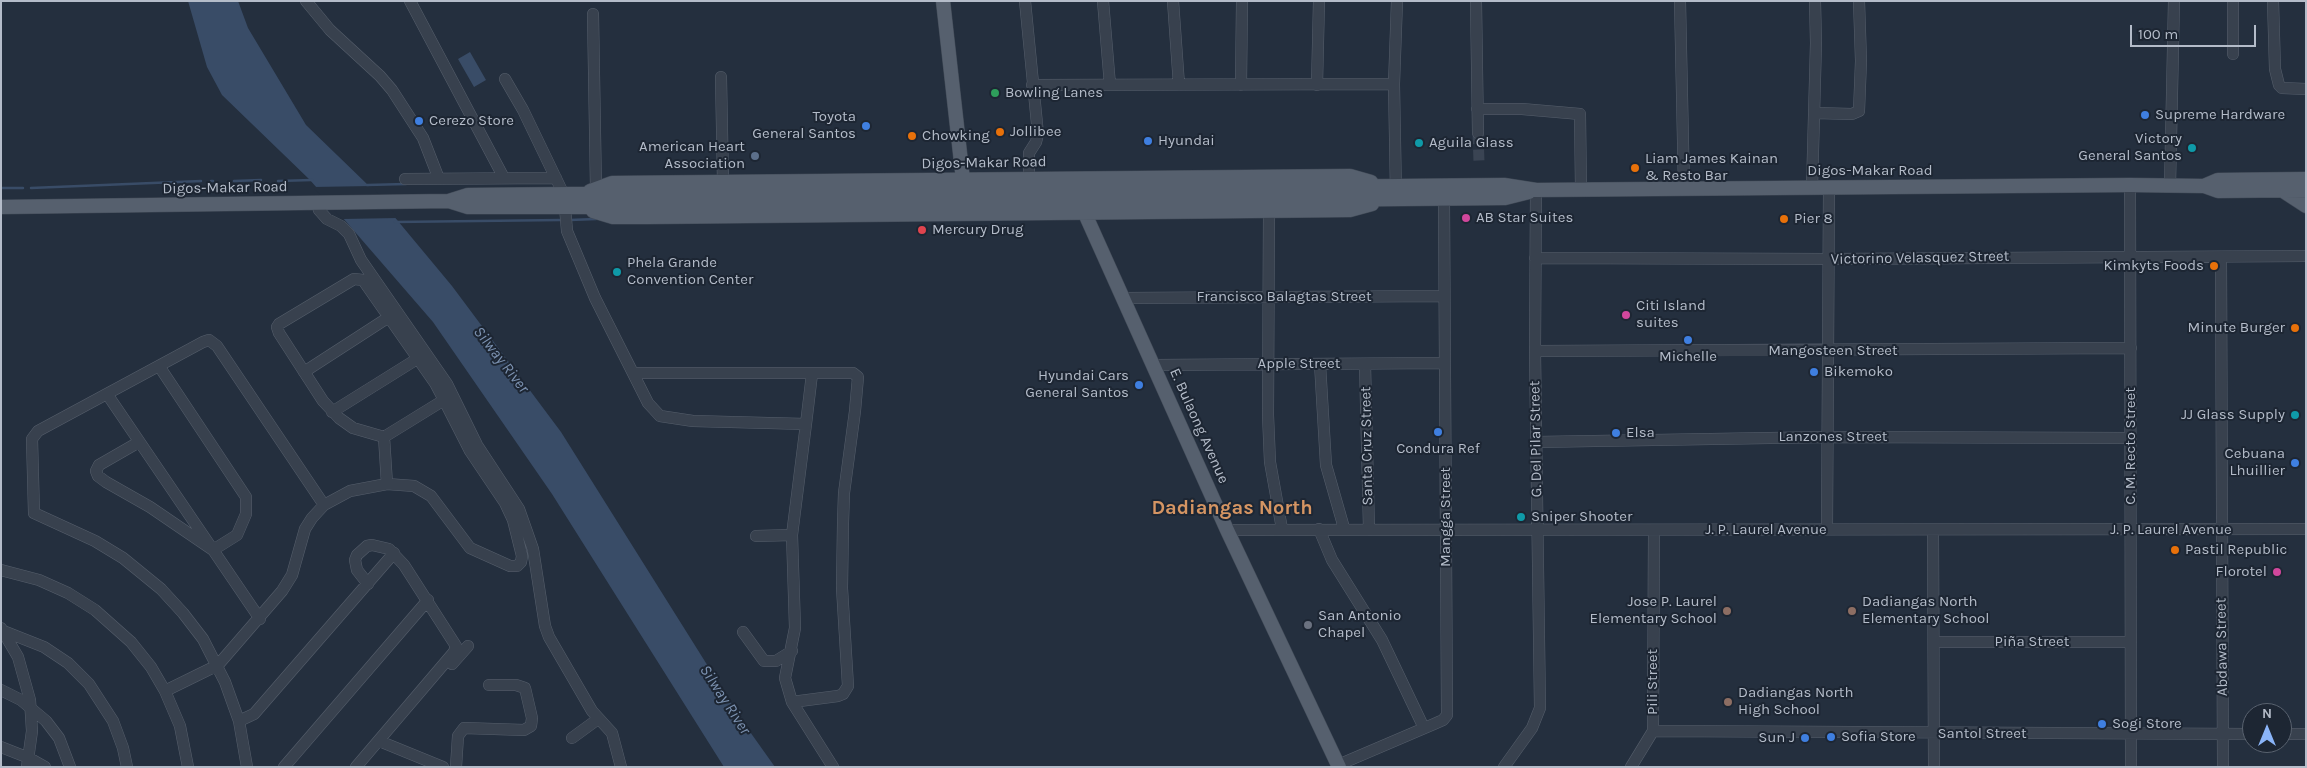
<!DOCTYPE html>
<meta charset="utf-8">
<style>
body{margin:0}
#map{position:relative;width:2307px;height:768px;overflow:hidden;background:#242f3e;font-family:Karla,sans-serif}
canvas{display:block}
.frame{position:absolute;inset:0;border:2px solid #b4bcc9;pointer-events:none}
.north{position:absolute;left:2242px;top:703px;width:50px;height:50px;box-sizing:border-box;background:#1d2633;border:1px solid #59626f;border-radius:50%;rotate:0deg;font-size:14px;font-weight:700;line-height:20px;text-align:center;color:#b4bcc9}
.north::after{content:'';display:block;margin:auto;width:18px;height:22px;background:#8ab4f8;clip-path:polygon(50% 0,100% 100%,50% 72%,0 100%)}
.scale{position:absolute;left:2130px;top:25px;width:126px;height:22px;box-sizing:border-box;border:2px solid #b4bcc9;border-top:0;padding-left:6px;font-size:15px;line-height:18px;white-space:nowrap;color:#b4bcc9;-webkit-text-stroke:4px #1d2633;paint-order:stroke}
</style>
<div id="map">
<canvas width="2307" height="768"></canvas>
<div class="frame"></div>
<div class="north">N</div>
<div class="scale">100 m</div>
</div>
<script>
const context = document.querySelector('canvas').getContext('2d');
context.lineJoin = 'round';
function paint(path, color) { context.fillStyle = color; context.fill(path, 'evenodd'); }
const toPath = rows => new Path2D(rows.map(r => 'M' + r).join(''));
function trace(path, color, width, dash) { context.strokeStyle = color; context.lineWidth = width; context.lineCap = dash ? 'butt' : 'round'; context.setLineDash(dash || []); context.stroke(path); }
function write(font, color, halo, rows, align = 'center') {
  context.font = font + ' Karla,sans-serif'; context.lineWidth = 4; context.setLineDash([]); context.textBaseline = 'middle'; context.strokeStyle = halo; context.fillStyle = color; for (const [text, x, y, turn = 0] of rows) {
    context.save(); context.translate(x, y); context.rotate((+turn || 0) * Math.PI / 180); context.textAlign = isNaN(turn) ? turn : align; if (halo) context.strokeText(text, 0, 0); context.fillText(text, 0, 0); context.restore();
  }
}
const water = toPath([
 [188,1,238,1,248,28,306,125,368,185,452,286,561,432,743,722,775,767,724,767,552,494,433,322,310,180,222,95,207,67],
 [470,52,486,80,474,87,458,59]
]);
const pier = toPath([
 [372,186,398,218,342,219,313,187]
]);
const stream = toPath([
 [211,181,213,181],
 [234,181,261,180],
 [278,181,312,180],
 [367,185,406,184],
 [1,188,23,188],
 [31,188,201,181],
 [570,220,596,219],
 [395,222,561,220]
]);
const minorTunnel = toPath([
 [1478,133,1479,162]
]);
const minor = toPath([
 [306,1,330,30,380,76,392,90,423,138,439,179],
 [410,1,504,178],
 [1025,1,1038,134,1036,142,1029,153,1029,179],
 [1103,1,1110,85],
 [1173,1,1179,85],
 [1476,1,1478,133],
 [1680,1,1684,189],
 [2233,1,2233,54],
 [2273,1,2275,69,2279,85,2282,88,2306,89],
 [593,14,596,189],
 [721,77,723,182],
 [505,79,523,110,564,195],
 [1032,85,1394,84],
 [1241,85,1242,1],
 [1317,85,1319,1],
 [1477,109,1522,109,1580,114,1581,190],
 [1815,113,1852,114,1859,111,1861,61,1859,1],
 [405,179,556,178],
 [2130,185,2131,767],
 [2170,186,2174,1],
 [1812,188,1816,43,1815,1],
 [1396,194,1394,84,1397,1],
 [317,203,319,210,327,219,341,226,349,234,361,260,447,384,477,445,519,509,533,549,545,626,549,637,592,711,612,733,621,767],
 [565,207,567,231,595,298,648,403,660,416,693,421,806,424,792,535,795,628,785,678,792,702,833,767],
 [1269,211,1268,415,1270,462,1282,529],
 [2221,257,2223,767],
 [1535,258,1828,259,2306,256],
 [1124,298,1444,296],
 [1535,351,2131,348],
 [1320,364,1326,465,1344,528],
 [1365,364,1369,529],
 [1154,365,1444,363],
 [304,372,389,317],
 [634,373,853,373,858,377,855,411,844,493,843,523,842,588,848,686,843,694,838,696,792,702],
 [107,394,260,619],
 [332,412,417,359],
 [806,424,812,374],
 [384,437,387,484],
 [139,442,99,465,96,471,98,476,106,482,150,507,213,550,237,535,246,514,246,497,159,366],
 [1536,442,1828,437,2131,438],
 [1319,529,1332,560,1382,640,1424,728],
 [1827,529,1829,188],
 [1227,530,2306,529],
 [1933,530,1934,767],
 [756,536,792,535],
 [1,570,39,580,68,593,95,610,131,642,151,667,165,691,180,726,188,767],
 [1,628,18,657,30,700,32,731,27,767],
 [1,630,44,647,68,663,89,684,113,721,123,748,127,767],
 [743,632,764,661,776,661,792,651],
 [1934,642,2131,642],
 [452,664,468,646],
 [1,690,21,700,46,721,59,738,70,767],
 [165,691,218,665,282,591,292,575,305,529,312,518,324,505,350,491,387,484,414,486,431,496,470,548,510,566,517,566,521,562,522,556,513,520,505,503,470,451,444,400,435,383,363,280,354,279,279,324,277,327,279,333,323,401,339,418,353,428,384,437,444,400],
 [239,721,254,714,394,553],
 [1653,731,2252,734],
 [2282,734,2306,734],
 [572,738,598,719],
 [384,743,443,767],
 [1,747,29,758,45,767],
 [1338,765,1434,724,1443,720,1447,715,1444,199],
 [247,767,239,721,225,682,203,639,183,613,161,589,123,558,95,541,34,513,32,439,38,431,203,342,209,340,217,346,324,505],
 [284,767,428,600],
 [356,767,454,652,456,646,404,565,389,549,372,545,367,546,357,555,355,560,357,570,368,584],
 [456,767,458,736,464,728,524,730,531,726,532,718,525,688,516,685,489,685],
 [1504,767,1532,728,1540,708,1535,351,1536,190],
 [1631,767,1653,731,1654,530]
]);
const major = toPath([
 [943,1,964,189],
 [2204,186,2218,180,2306,179],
 [590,191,612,183,1350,176,1371,182],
 [2283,191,2306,206],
 [449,201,468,207,580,207,1505,198,1529,192],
 [1,207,449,201,468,195,1504,185,1536,190,2130,185,2204,186,2218,191,2306,190],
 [1082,207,1227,530,1339,767],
 [593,211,613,217,647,217,1350,210,1372,204]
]);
const markers = [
 [995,93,5,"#2e9e5b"],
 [2145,115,5,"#3f7fe0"],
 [419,121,5,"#3f7fe0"],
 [866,126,5,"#3f7fe0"],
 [1000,132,5,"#e8710a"],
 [912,136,5,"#e8710a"],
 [1148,141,5,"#3f7fe0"],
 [1419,143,5,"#0f9aa8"],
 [2192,148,5,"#0f9aa8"],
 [755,156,5,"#5c6f8a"],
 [1635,168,5,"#e8710a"],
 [1466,218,5,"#d1479c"],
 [1784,219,5,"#e8710a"],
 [922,230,5,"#e0444e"],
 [2214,266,5,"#e8710a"],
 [617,272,5,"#0f9aa8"],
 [1626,315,5,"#d1479c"],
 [2295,328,5,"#e8710a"],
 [1688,340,5,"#3f7fe0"],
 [1814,372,5,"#3f7fe0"],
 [1139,385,5,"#3f7fe0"],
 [2295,415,5,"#0f9aa8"],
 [1438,432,5,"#3f7fe0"],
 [1616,433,5,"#3f7fe0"],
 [2295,463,5,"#3f7fe0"],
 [1521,517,5,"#0f9aa8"],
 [2175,550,5,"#e8710a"],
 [2277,572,5,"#d1479c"],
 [1727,611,5,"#8d6e63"],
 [1852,611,5,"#8d6e63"],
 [1308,625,5,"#6b7280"],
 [1728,702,5,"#8d6e63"],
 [2102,724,5,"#3f7fe0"],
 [1831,737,5,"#3f7fe0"],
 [1805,738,5,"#3f7fe0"]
];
const poiNames = [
 ["Bowling Lanes",1005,93],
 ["Supreme Hardware",2155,115],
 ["Toyota",856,117,"right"],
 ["General Santos",856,134,"right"],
 ["Cerezo Store",429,121],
 ["Jollibee",1010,132],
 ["Chowking",922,136],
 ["Victory",2182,139,"right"],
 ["General Santos",2182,156,"right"],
 ["Hyundai",1158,141],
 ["Aguila Glass",1429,143],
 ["American Heart",745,147,"right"],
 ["Association",745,164,"right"],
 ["Liam James Kainan",1645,159],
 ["& Resto Bar",1645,176],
 ["AB Star Suites",1476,218],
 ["Pier 8",1794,219],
 ["Mercury Drug",932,230],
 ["Phela Grande",627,263],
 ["Convention Center",627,280],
 ["Kimkyts Foods",2204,266,"right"],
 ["Citi Island",1636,306],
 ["suites",1636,323],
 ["Minute Burger",2285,328,"right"],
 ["Michelle",1688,357,"center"],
 ["Bikemoko",1824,372],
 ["Hyundai Cars",1129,376,"right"],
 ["General Santos",1129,393,"right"],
 ["JJ Glass Supply",2285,415,"right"],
 ["Elsa",1626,433],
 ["Condura Ref",1438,449,"center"],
 ["Cebuana",2285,454,"right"],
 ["Lhuillier",2285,471,"right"],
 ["Sniper Shooter",1531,517],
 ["Pastil Republic",2185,550],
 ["Florotel",2267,572,"right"],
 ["Jose P. Laurel",1717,602,"right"],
 ["Elementary School",1717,619,"right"],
 ["Dadiangas North",1862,602],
 ["Elementary School",1862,619],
 ["San Antonio",1318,616],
 ["Chapel",1318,633],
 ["Dadiangas North",1738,693],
 ["High School",1738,710],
 ["Sogi Store",2112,724],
 ["Sofia Store",1841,737],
 ["Sun J",1795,738,"right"]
];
const streetNames = [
 ["Digos-Makar Road",984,163,-1],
 ["Digos-Makar Road",1870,171],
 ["Digos-Makar Road",225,188,-1],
 ["Victorino Velasquez Street",1920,258,-1],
 ["Francisco Balagtas Street",1284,297],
 ["Mangosteen Street",1833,351],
 ["Apple Street",1299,364],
 ["E. Bulaong Avenue",1199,426,66],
 ["Lanzones Street",1833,437],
 ["G. Del Pilar Street",1536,439,-91],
 ["Santa Cruz Street",1367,446,-91],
 ["C. M. Recto Street",2131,446,-90],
 ["Mangga Street",1446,517,-90],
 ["J. P. Laurel Avenue",1766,530],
 ["J. P. Laurel Avenue",2171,530],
 ["Piña Street",2032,642],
 ["Abdawa Street",2222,647,-91],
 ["Pili Street",1653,682,-90],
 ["Santol Street",1982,734]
];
const waterNames = [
 ["Silway River",501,360,52],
 ["Silway River",725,700,57]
];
const districtNames = [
 ["Dadiangas North",1232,508]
];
paint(water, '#394c67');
paint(pier, '#242f3e');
trace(stream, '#394c67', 2.5);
trace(minorTunnel, '#3a4453', 11, [11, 5.5]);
trace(minor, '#565f6c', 12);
trace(major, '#414a57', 15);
trace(minor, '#38414e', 11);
trace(major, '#56606e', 14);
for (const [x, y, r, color] of markers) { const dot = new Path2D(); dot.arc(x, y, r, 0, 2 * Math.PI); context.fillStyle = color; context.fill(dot); trace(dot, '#1d2633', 2); }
write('15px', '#b4bcc9', '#1d2633', poiNames, 'left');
write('15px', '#b4bcc9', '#1d2633', streetNames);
write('italic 16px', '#7c92b1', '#1d2633', waterNames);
write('bold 20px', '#d59563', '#1d2633', districtNames);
</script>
